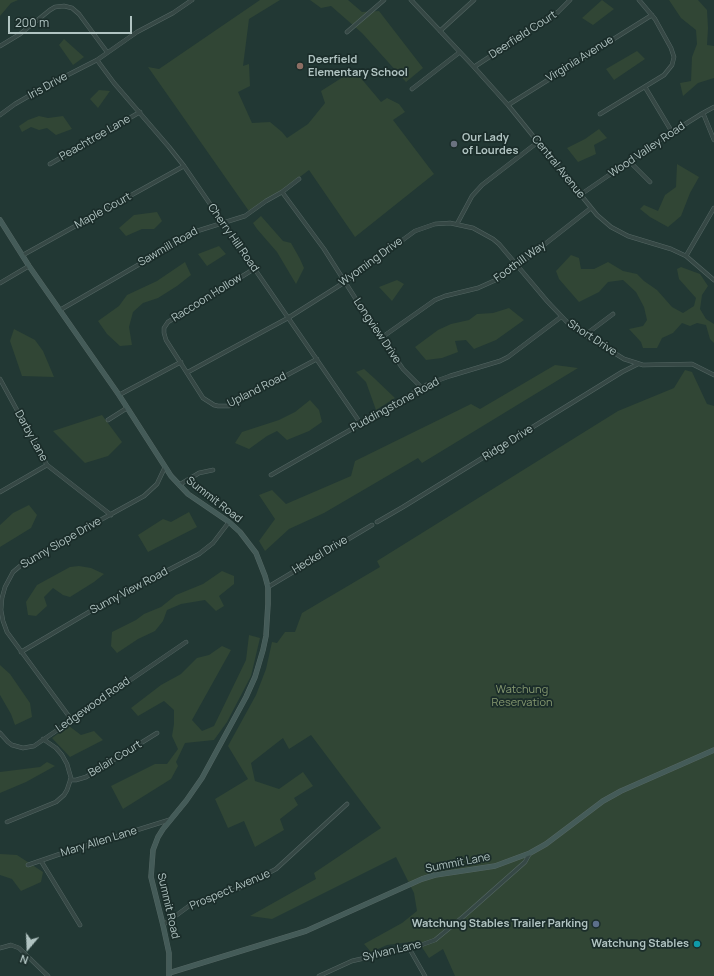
<!DOCTYPE html>
<style>
body{margin:0}
#map{position:relative;width:714px;height:976px;overflow:hidden;background:#223834;font-family:Manrope,sans-serif}
canvas{display:block}
.north{position:absolute;left:8px;top:928px;width:40px;height:40px;-webkit-text-stroke:3px #1b2d2a;paint-order:stroke;rotate:199deg;font-size:11px;font-weight:700;line-height:16px;text-align:center;color:#b1c4c2}
.north::after{content:'';display:block;margin:auto;width:14px;height:18px;background:#b1c4c2;clip-path:polygon(50% 0,100% 100%,50% 72%,0 100%)}
.scale{position:absolute;left:8px;top:16px;width:124px;height:18px;box-sizing:border-box;border:2px solid #b1c4c2;border-top:0;padding-left:5px;font-size:12px;line-height:14px;white-space:nowrap;color:#b1c4c2;-webkit-text-stroke:3px #1b2d2a;paint-order:stroke}
</style>
<div id="map">
<canvas width="714" height="976"></canvas>
<div class="north">N</div>
<div class="scale">200 m</div>
</div>
<script>
const context = document.querySelector('canvas').getContext('2d');
context.lineJoin = 'round';
function paint(path, color) { context.fillStyle = color; context.fill(path, 'evenodd'); }
const toPath = rows => new Path2D(rows.map(r => 'M' + r).join(''));
function trace(path, color, width, dash) { context.strokeStyle = color; context.lineWidth = width; context.lineCap = dash ? 'butt' : 'round'; context.setLineDash(dash || []); context.stroke(path); }
function write(font, color, halo, rows, align = 'center') {
  context.font = font + ' Manrope,sans-serif'; context.lineWidth = 3.5; context.setLineDash([]); context.textBaseline = 'middle'; context.strokeStyle = halo; context.fillStyle = color; for (const [text, x, y, turn = 0] of rows) {
    context.save(); context.translate(x, y); context.rotate((+turn || 0) * Math.PI / 180); context.textAlign = isNaN(turn) ? turn : align; if (halo) context.strokeText(text, 0, 0); context.fillText(text, 0, 0); context.restore();
  }
}
const green = toPath([
 [0,0,18,0,11,3,0,16],
 [260,0,280,0,249,19,243,66,249,64,250,86,238,92,252,123,270,122,282,132,287,138,308,124,325,103,321,91,354,70,381,102,387,98,399,104,405,112,393,120,434,174,355,237,309,170,251,214,148,67,159,69],
 [310,0,348,0,362,12,379,11,423,68,406,82,362,33,331,6,321,8],
 [602,0,614,9,593,25,582,18],
 [669,0,698,0,707,10,708,28,707,45,714,46,714,78,698,83,683,96,680,83,691,81,692,57,697,44,696,30,681,18],
 [64,39,84,57,73,65,59,45],
 [637,51,645,59,614,80,606,69],
 [99,90,110,91,98,108,90,99],
 [39,116,48,118,63,116,72,129,56,135,47,128,39,130,31,127,22,132,19,126,28,120],
 [599,129,607,138,594,145,596,154,578,162,567,148,585,139],
 [677,164,699,177,690,193,681,216,668,227,650,217,640,209,644,205,658,211,665,195,676,187],
 [157,212,162,221,154,229,142,229,126,236,119,228,134,215],
 [261,216,283,241,291,243,300,259,304,268,296,284,277,252,257,229,253,223],
 [219,246,226,254,207,266,198,254],
 [571,255,579,258,581,269,594,269,608,262,623,271,637,274,644,281,657,290,672,307,683,313,694,306,696,298,679,279,677,269,681,267,700,274,708,286,702,295,700,309,706,319,714,324,714,343,710,339,706,325,697,323,690,326,682,323,673,333,662,338,657,348,643,348,641,342,629,329,643,326,647,320,644,307,636,292,623,280,608,282,599,292,579,302,559,279,556,271],
 [185,262,191,275,177,286,158,298,143,303,133,312,129,327,132,345,120,346,107,334,98,321,119,306,127,295,157,281],
 [397,280,404,284,392,301,379,287],
 [509,308,524,320,496,340,474,349,466,340,455,341,458,352,442,358,426,360,415,347,438,330,451,324,469,320,477,314,493,313],
 [14,329,35,340,43,351,54,377,22,376,10,341],
 [555,365,578,368,422,463,418,458,324,513,289,529,265,551,259,541,275,519,259,495,272,490,286,504,351,476,355,461,471,404,480,409],
 [364,369,374,378,395,398,376,410,366,382,356,372],
 [685,370,692,372,707,404,714,406,714,976,455,976,443,949,429,958,418,941,387,945,371,952,364,944,402,923,417,911,414,893,396,857,272,919,250,916,316,879,314,873,381,828,311,735,289,749,283,738,251,763,255,781,279,789,303,772,313,786,294,798,298,805,280,819,284,830,255,847,244,821,228,828,215,799,248,779,228,746,256,695,266,669,272,642,277,643,285,632,295,632,302,613,380,567,377,561,618,411,674,388],
 [310,400,319,410,322,422,309,431,287,440,277,431,267,436,249,449,235,443,242,432,279,420,295,412],
 [102,415,122,442,108,456,85,463,53,431],
 [29,505,37,515,31,528,0,547,0,525,13,513],
 [189,512,197,527,148,552,138,535,163,519,171,522],
 [79,566,91,568,104,574,94,582,70,597,63,595,53,588,44,597,47,606,36,616,28,615,26,602,37,585,70,567],
 [222,571,234,576,234,584,219,596,224,606,216,611,205,600,181,604,167,610,163,621,155,631,138,639,117,653,111,646,112,632,136,620,144,614,161,607,176,595,203,584],
 [249,635,260,638,251,676,227,722,214,740,185,743,176,762,178,766,171,779,123,809,111,786,155,764,167,764,178,749,172,736,174,724,174,710,164,701,138,716,131,708,161,685,181,674,197,658,209,655,222,646,231,650,192,720,202,731,214,726,246,660],
 [0,665,10,674,30,703,32,717,15,725,11,714,0,695],
 [69,726,81,735,94,731,103,740,70,757,52,738],
 [47,762,55,766,26,782,0,793,0,772,40,767],
 [0,854,17,855,43,872,41,882,21,891,12,879,0,875]
]);
const street = toPath([
 [411,0,474,67,508,105,597,215,611,227,628,236,671,249,686,256,714,280],
 [440,31,474,0],
 [347,32,384,0],
 [0,46,20,34,50,10,55,7,64,6,72,8,79,14,107,52],
 [97,60,114,83,169,147,184,166,361,424],
 [474,67,558,12,570,0],
 [645,87,672,132],
 [412,89,460,52],
 [508,105,652,15],
 [703,113,714,140],
 [600,114,664,75,672,65,674,57,671,48,655,19,639,0],
 [0,115,15,104,48,85,97,60,137,32,173,13,192,0],
 [629,161,650,182],
 [50,164,140,112],
 [282,192,324,249,366,315,403,369,422,388],
 [580,195,666,136,703,113,714,107],
 [457,224,472,196,482,185,538,142],
 [23,255,184,166],
 [686,256,714,208],
 [254,269,168,322,164,328,164,333,166,340,203,398,214,405,218,406,229,406,317,359],
 [0,283,29,266],
 [60,310,197,231,245,216,266,201,282,192,299,179],
 [585,335,613,314],
 [381,338,435,300,445,296,478,288,498,279,517,266,591,208],
 [188,372,288,318,345,282,415,231,435,224,450,223,473,228,493,239,499,244,547,301,566,321,574,328,624,359,643,365,692,364,714,375],
 [0,379,47,465,111,515],
 [119,395,181,362],
 [108,420,127,408],
 [271,475,387,409,428,384,450,376,500,361,508,357,561,317],
 [179,485,199,473,213,470],
 [0,492,47,465],
 [377,522,403,507,622,372,638,364],
 [268,587,372,525],
 [21,652,101,605,199,554,213,543,229,522],
 [71,719,7,632,3,621,1,610,2,598,5,587,13,572,26,561,144,496,157,484,165,467],
 [0,733,8,742,12,745,23,748,34,746,186,642],
 [70,780,76,780,86,777,157,733],
 [7,822,56,802,64,795,67,790,71,778,67,764,62,755,56,748,43,739],
 [41,861,80,925],
 [28,865,60,854,169,820],
 [163,925,189,906,240,888,276,869,347,804],
 [0,948,11,945,19,948,48,976],
 [409,948,425,976],
 [319,976,352,961,421,945,435,940,464,916,525,862,530,853]
]);
const secondary = toPath([
 [0,220,29,266,119,395,171,476,188,494,229,522,240,532,256,553,265,576,268,587,268,604,266,636,263,650,255,677,246,697,202,778,186,801,163,829,158,837,153,850,151,877,163,925,169,953,169,976],
 [169,973,306,931,422,879,435,875,495,866,530,853,546,844,603,801,621,791,714,750]
]);
const markers = [
 [300,66,4,"#8d6e63"],
 [454,144,4,"#6b7280"],
 [596,924,4,"#5c6f8a"],
 [697,944,4,"#0f9aa8"]
];
const streetNames = [
 ["Deerfield Court",523,35,-33],
 ["Virginia Avenue",580,59,-32],
 ["Iris Drive",48,86,-29],
 ["Peachtree Lane",95,138,-30],
 ["Wood Valley Road",647,150,-34],
 ["Central Avenue",558,167,51],
 ["Maple Court",103,211,-29],
 ["Cherry Hill Road",233,238,55],
 ["Sawmill Road",168,247,-30],
 ["Wyoming Drive",371,262,-36],
 ["Foothill Way",520,262,-36],
 ["Raccoon Hollow",207,298,-32],
 ["Longview Drive",377,331,56],
 ["Short Drive",592,338,33],
 ["Upland Road",257,390,-27],
 ["Puddingstone Road",395,405,-29],
 ["Darby Lane",31,436,61],
 ["Ridge Drive",508,443,-32],
 ["Summit Road",214,500,38],
 ["Sunny Slope Drive",61,543,-30],
 ["Heckel Drive",320,555,-31],
 ["Sunny View Road",129,591,-28],
 ["Ledgewood Road",93,705,-35],
 ["Belair Court",115,759,-31],
 ["Mary Allen Lane",99,842,-17],
 ["Summit Lane",458,863,-11],
 ["Prospect Avenue",230,890,-23],
 ["Summit Road",168,906,77],
 ["Sylvan Lane",392,951,-13]
];
const poiNames = [
 ["Deerfield",308,60],
 ["Elementary School",308,73],
 ["Our Lady",462,138],
 ["of Lourdes",462,151],
 ["Watchung Stables Trailer Parking",588,924,"right"],
 ["Watchung Stables",689,944,"right"]
];
const parkNames = [
 ["Watchung",522,690],
 ["Reservation",522,703]
];
paint(green, '#314635');
trace(street, '#546663', 4.5);
trace(secondary, '#546663', 5.5);
trace(street, '#364845', 3.5);
trace(secondary, '#445b58', 4.5);
for (const [x, y, r, color] of markers) { const dot = new Path2D(); dot.arc(x, y, r, 0, 2 * Math.PI); context.fillStyle = color; context.fill(dot); trace(dot, '#1b2d2a', 1.5); }
write('11px', '#b1c4c2', '#1b2d2a', streetNames);
write('bold 11px', '#b1c4c2', '#1b2d2a', poiNames, 'left');
write('11px', '#869970', '#1b2d2a', parkNames);
</script>
